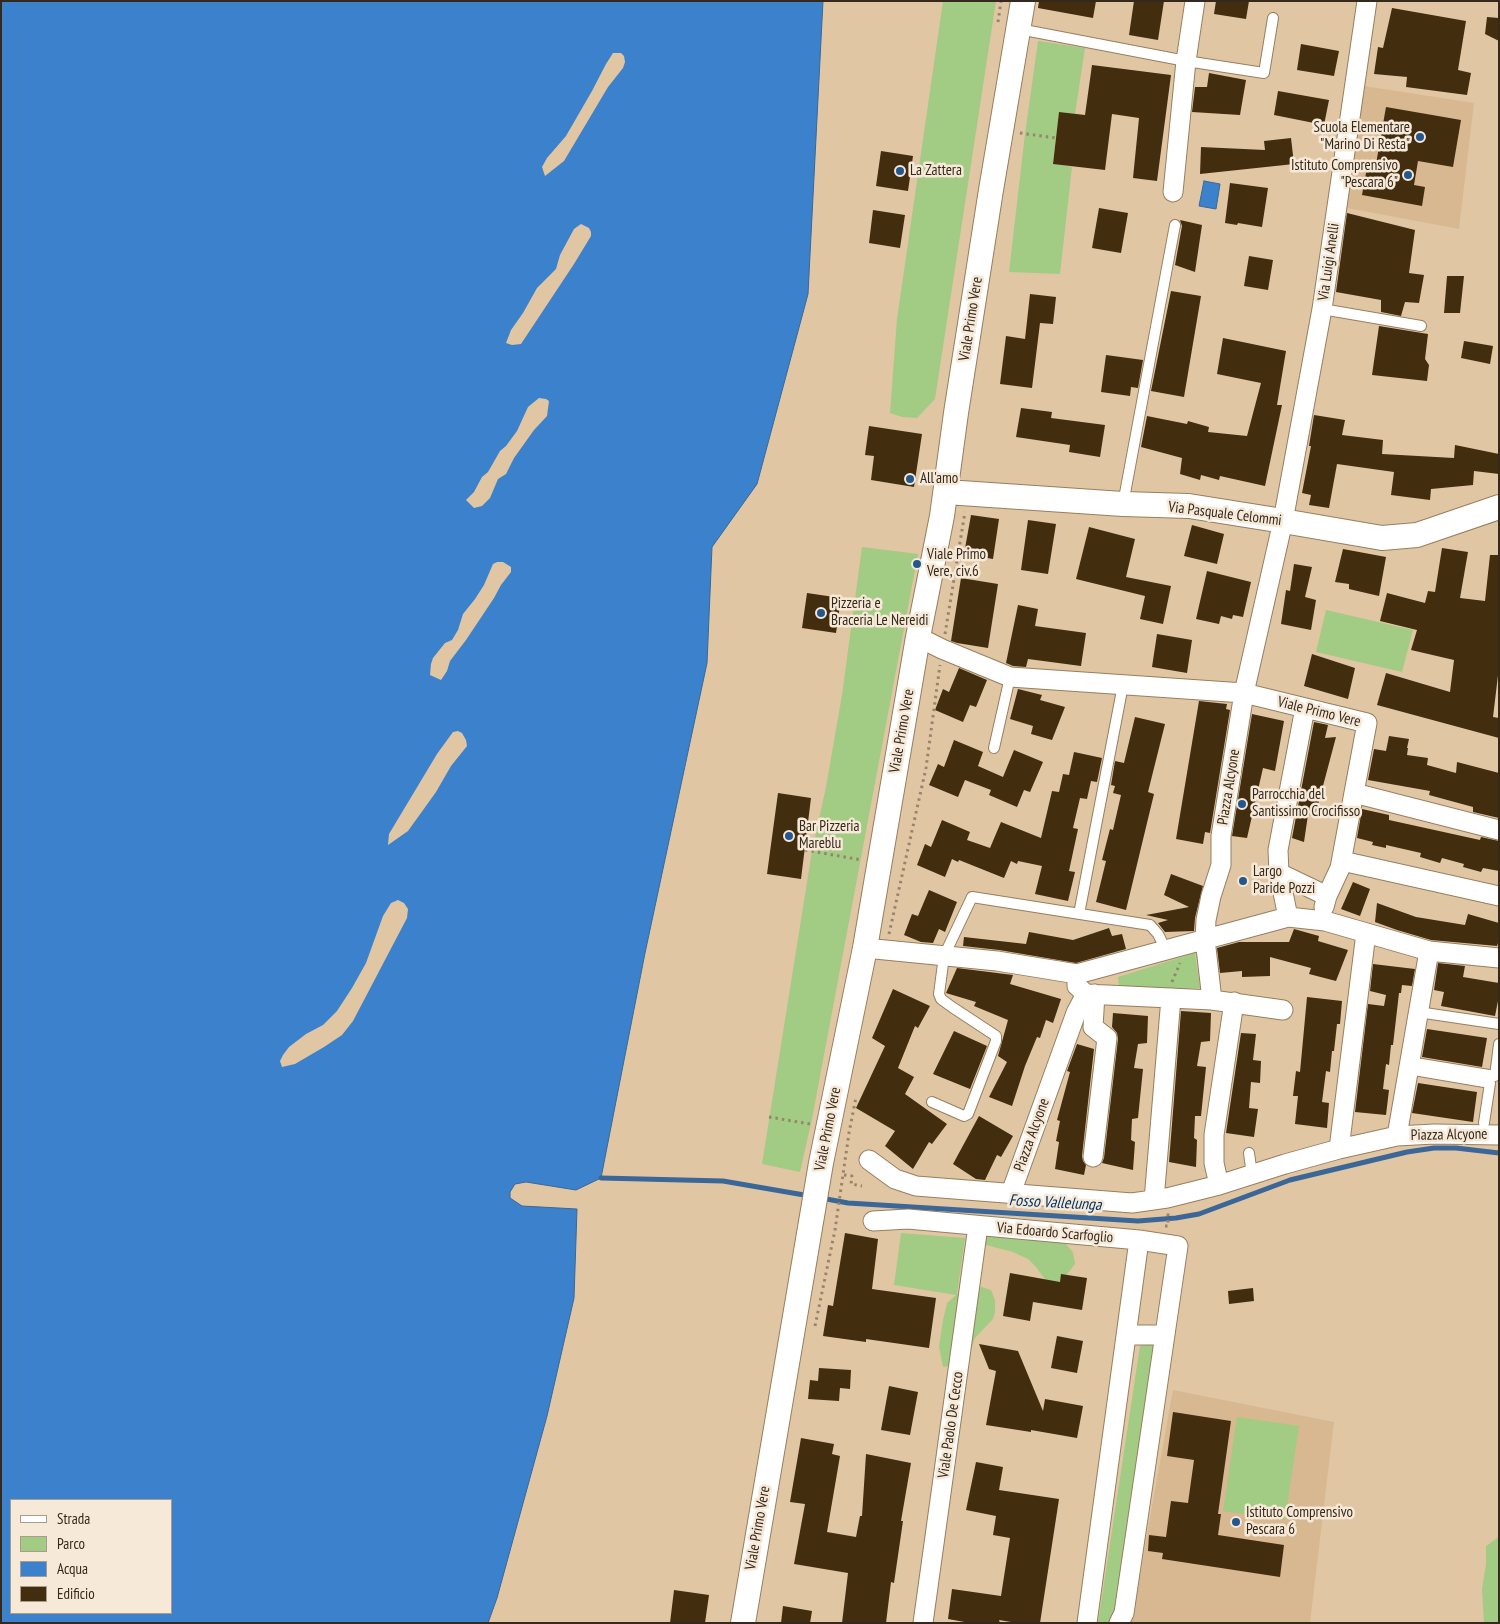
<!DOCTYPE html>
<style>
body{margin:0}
#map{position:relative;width:1500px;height:1624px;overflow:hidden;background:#e1c6a4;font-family:"PT Sans Narrow",sans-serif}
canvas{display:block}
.frame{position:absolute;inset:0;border:2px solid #34291c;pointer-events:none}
.legend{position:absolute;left:10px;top:1499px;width:162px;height:115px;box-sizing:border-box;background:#f7e9d8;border:1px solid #a99c8d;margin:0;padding:6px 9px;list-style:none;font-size:15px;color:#34291c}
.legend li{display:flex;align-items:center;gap:10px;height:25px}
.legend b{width:25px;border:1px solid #a99c8d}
</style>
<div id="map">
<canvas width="1500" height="1624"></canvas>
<div class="frame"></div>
<ul class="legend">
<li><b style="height:6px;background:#fff"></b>Strada</li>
<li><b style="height:14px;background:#a2cb84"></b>Parco</li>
<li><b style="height:14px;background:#3c81cc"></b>Acqua</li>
<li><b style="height:14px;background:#422d0f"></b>Edificio</li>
</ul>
</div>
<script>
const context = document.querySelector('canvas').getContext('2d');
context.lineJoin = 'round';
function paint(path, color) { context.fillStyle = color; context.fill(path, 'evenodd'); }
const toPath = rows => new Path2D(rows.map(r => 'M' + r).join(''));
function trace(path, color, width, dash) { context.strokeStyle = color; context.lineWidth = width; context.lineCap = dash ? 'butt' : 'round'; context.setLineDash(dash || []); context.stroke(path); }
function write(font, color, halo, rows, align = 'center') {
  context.font = font + ' "PT Sans Narrow",sans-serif'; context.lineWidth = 5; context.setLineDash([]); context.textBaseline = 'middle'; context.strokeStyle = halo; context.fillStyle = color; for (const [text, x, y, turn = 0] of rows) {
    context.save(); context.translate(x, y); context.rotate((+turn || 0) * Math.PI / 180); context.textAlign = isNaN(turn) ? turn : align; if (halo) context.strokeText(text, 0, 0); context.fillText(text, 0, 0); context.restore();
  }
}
const built = toPath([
 [1364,86,1474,103,1459,229,1347,208],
 [1173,1390,1334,1422,1310,1623,1131,1623]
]);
const green = toPath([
 [943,1,996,1,935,399,917,418,902,417,890,413,897,319],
 [1038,41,1085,48,1075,114,1059,112,1053,163,1072,167,1060,274,1009,272,1025,134],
 [862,547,918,554,812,1119,800,1172,762,1164,812,851,826,787,842,695],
 [1326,610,1413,630,1402,672,1316,652],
 [1195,953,1200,988,1119,988,1118,977],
 [984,1230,1064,1242,1073,1252,1075,1264,1062,1281,1052,1285,1044,1278,1036,1267,1028,1259,1013,1252,986,1245],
 [901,1233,965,1238,957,1294,963,1291,982,1287,991,1290,995,1300,995,1312,993,1319,975,1338,968,1358,955,1365,943,1367,939,1347,943,1320,947,1303,956,1295,894,1285],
 [1161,1342,1118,1623,1098,1623,1140,1346],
 [1237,1417,1299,1426,1285,1520,1223,1511],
 [1499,1537,1499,1623,1484,1623,1482,1589,1486,1564,1486,1546]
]);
const water = toPath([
 [1,1,823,1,808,294,757,484,712,547,707,663,645,953,601,1178,576,1190,526,1182,515,1184,510,1192,510,1198,522,1206,577,1209,574,1298,547,1416,497,1598,488,1623,1,1623,1,1],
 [11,1500,171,1500,171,1613,11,1613,11,1500],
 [1204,181,1220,184,1216,209,1199,206,1204,181]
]);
const pier = toPath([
 [613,53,621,53,624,56,625,62,623,68,608,87,564,161,545,176,542,167,547,158,566,136,592,91,606,64],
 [581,224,589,228,591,232,591,236,574,264,521,344,512,345,506,343,511,330,523,313,537,288,556,269,560,255,574,229],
 [539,398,546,399,549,401,547,416,534,430,514,458,506,474,498,479,490,498,482,506,474,508,466,500,474,492,482,477,488,472,500,451,506,446,517,431,528,407],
 [497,562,503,562,511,567,511,572,501,585,494,598,466,640,450,661,447,671,441,680,430,675,431,664,433,658,445,643,452,640,458,630,463,614,475,599,484,585,493,564],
 [458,731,462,733,466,740,467,746,451,766,436,792,408,831,388,845,389,834,437,754,453,732],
 [398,900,404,903,408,909,407,918,353,1021,342,1035,324,1047,295,1064,282,1067,280,1061,283,1055,289,1047,306,1034,323,1025,337,1011,352,988,366,963,383,916,391,903]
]);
const stream = toPath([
 [601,1178,723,1181,810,1196],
 [821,1198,848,1203,1138,1221,1176,1218,1199,1214,1290,1180,1407,1152,1434,1148,1456,1148,1499,1153]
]);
const building = toPath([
 [1039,1,1096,1,1093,18,1038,8],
 [1134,1,1164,1,1158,40,1129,35],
 [1216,1,1249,1,1246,19,1214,14],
 [1392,8,1466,21,1458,70,1471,73,1467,95,1406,87,1407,77,1374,74,1378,47,1383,48],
 [1487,17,1499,18,1499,41,1485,34],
 [1301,44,1339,51,1334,76,1297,70],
 [1092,65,1171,75,1157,181,1133,178,1139,118,1112,114,1105,170,1053,164,1059,112,1085,115],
 [1209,73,1246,80,1240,115,1192,112,1195,87,1207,87],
 [1278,91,1329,100,1324,125,1274,115],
 [1386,107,1461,120,1453,167,1418,161,1414,185,1425,187,1422,206,1362,195,1368,162,1376,164],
 [1291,138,1294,164,1200,174,1201,147,1265,150,1264,141],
 [881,151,913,156,908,191,876,186],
 [1230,183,1268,188,1262,227,1238,223,1237,225,1225,223],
 [1099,208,1128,213,1121,253,1092,248],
 [873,210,905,215,900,248,869,243],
 [1347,213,1415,230,1409,273,1424,275,1419,303,1405,302,1401,316,1381,312,1381,300,1336,292],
 [1180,220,1202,225,1195,272,1175,265,1182,226],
 [1249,256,1273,260,1268,290,1244,286],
 [1447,276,1464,276,1460,313,1444,313],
 [1171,291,1201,296,1184,397,1151,391],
 [1030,294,1056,297,1053,324,1040,323,1032,388,1000,384,1006,336,1025,339],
 [1379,326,1428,334,1425,359,1429,365,1427,381,1372,375],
 [1223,338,1286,351,1277,405,1282,405,1265,486,1220,476,1219,480,1201,475,1200,480,1180,474,1182,458,1141,447,1147,416,1187,424,1188,421,1209,427,1208,432,1247,436,1261,383,1217,374],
 [1464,341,1493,346,1490,364,1461,358],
 [1106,355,1143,360,1138,388,1131,387,1130,396,1101,392],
 [1021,408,1052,412,1051,418,1105,425,1100,457,1069,452,1070,445,1016,437],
 [1314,415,1345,420,1342,435,1383,440,1382,454,1454,458,1455,445,1499,454,1499,474,1474,471,1473,485,1431,489,1430,500,1391,495,1394,472,1337,464,1329,508,1309,505,1311,495,1302,493,1311,446,1309,446],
 [869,426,922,434,914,487,871,480,874,456,865,455],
 [971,515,999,519,993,559,964,554],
 [1028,520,1056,524,1048,574,1021,570],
 [1192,525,1224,534,1217,564,1184,556],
 [1089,527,1135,539,1126,577,1171,586,1163,624,1140,619,1145,596,1076,579],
 [1442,548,1468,552,1460,598,1485,601,1490,555,1499,555,1499,667,1493,717,1499,718,1499,738,1377,705,1386,673,1450,692,1454,660,1411,650,1417,630,1380,621,1387,593,1425,603,1428,591,1435,592],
 [1343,549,1386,557,1379,596,1349,589,1349,584,1335,582],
 [1294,564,1312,567,1305,597,1316,600,1311,630,1281,624,1286,590,1290,591],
 [1207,571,1251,582,1243,617,1233,615,1232,619,1221,616,1219,624,1196,619],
 [961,578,998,584,988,648,957,643,951,641],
 [807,593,841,598,836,633,802,628],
 [1018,605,1038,609,1035,626,1086,633,1081,666,1028,659,1026,667,1013,666,1006,663],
 [1157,634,1192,640,1187,673,1152,667],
 [1312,654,1355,668,1348,699,1304,686],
 [959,668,987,680,976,707,970,705,963,722,935,710,943,689,949,692],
 [1018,689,1042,695,1040,700,1065,707,1052,740,1031,734,1033,726,1010,719],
 [1199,701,1227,704,1226,709,1230,710,1210,833,1205,832,1203,844,1176,839],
 [1252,714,1284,721,1275,771,1263,768,1247,838,1232,836],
 [1135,717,1165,724,1148,792,1154,794,1126,910,1096,902,1106,861,1102,860,1110,829,1113,830,1121,795,1113,793,1115,786,1111,785,1115,761,1124,763],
 [1314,722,1328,725,1325,738,1336,737,1315,816,1308,815,1304,842,1292,838],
 [1389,736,1409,739,1407,748,1408,748,1407,755,1428,758,1427,765,1456,773,1457,762,1499,773,1499,818,1473,812,1473,807,1429,795,1430,791,1368,780,1374,749,1386,751],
 [954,740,983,752,978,766,1003,777,1014,750,1043,762,1030,792,1024,790,1017,807,989,795,991,790,965,780,958,797,929,785,938,764,944,767],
 [1074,752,1102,758,1097,782,1091,781,1087,799,1080,798,1073,828,1078,829,1069,871,1075,872,1068,901,1035,894,1042,866,1018,861,1017,864,1011,861,1004,878,959,860,958,862,952,859,945,877,917,865,925,844,931,847,942,820,970,832,967,840,990,848,1001,822,1041,838,1052,791,1059,792,1063,774,1069,775],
 [778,793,811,798,801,879,767,874],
 [1362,809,1389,815,1389,820,1480,840,1481,837,1499,841,1499,871,1483,868,1481,872,1463,867,1464,864,1442,858,1440,863,1420,857,1421,853,1386,845,1386,848,1372,845,1373,842,1357,838],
 [1171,874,1203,886,1195,918,1194,931,1165,932,1158,923,1168,920,1146,915,1189,907,1164,895],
 [1353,882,1370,889,1360,916,1341,909],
 [929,890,957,902,945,932,939,929,933,943,921,942,904,935,912,914,918,916],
 [1377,903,1416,917,1465,925,1468,914,1499,923,1499,940,1497,946,1431,940,1397,930,1375,922],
 [1109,928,1112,936,1122,934,1126,949,1076,963,999,950,963,946,964,937,1026,944,1029,932,1073,940],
 [1294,929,1319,936,1318,941,1348,950,1336,981,1309,974,1311,968,1270,957,1270,976,1242,977,1242,971,1220,973,1217,948,1239,942,1289,942],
 [1438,963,1465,966,1463,977,1499,983,1499,996,1495,1016,1441,1006,1444,992,1434,990],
 [1373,964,1415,969,1412,986,1402,985,1401,993,1399,993,1393,1045,1391,1045,1389,1065,1386,1064,1383,1089,1389,1090,1386,1115,1355,1112,1368,1004,1384,1006,1386,995,1370,991],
 [957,968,1013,975,1010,984,1061,999,1053,1023,1046,1020,1040,1038,1037,1037,1025,1066,1012,1106,989,1097,1007,1062,998,1056,1008,1020,974,1006,976,1002,946,993],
 [893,989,930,1006,918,1028,915,1026,898,1068,914,1077,905,1094,947,1124,932,1144,929,1142,913,1169,885,1146,895,1131,856,1108,885,1046,872,1038],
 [1307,997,1342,1001,1340,1024,1337,1024,1334,1051,1332,1051,1330,1072,1326,1071,1322,1102,1329,1103,1327,1128,1295,1124,1298,1096,1293,1096,1296,1071,1300,1072],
 [1181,1011,1211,1013,1210,1041,1201,1042,1197,1066,1206,1067,1201,1116,1195,1116,1194,1138,1197,1140,1196,1167,1169,1162],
 [1113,1013,1148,1016,1147,1043,1138,1044,1134,1068,1143,1069,1138,1118,1132,1119,1131,1140,1135,1142,1133,1170,1102,1163,1104,1158,1118,1039,1117,1033,1112,1027],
 [1427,1029,1487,1038,1482,1067,1422,1057],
 [954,1031,987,1046,970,1089,933,1074],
 [1241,1033,1256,1034,1253,1060,1261,1061,1260,1083,1251,1082,1249,1108,1258,1109,1254,1137,1226,1133],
 [1077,1044,1094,1049,1082,1156,1083,1161,1086,1165,1084,1175,1055,1169,1059,1142,1056,1141,1060,1121,1057,1120,1070,1072,1067,1071],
 [1418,1083,1477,1092,1473,1122,1412,1113],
 [979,1116,1013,1136,1001,1157,997,1155,985,1180,976,1179,953,1164],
 [845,1233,878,1239,872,1289,936,1298,929,1348,866,1339,866,1342,823,1336,828,1305,833,1306],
 [1010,1273,1060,1282,1061,1274,1087,1278,1082,1310,1033,1302,1030,1321,1003,1316],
 [1253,1288,1254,1301,1229,1304,1228,1291],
 [1057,1336,1083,1341,1077,1373,1051,1368],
 [979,1344,1018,1351,1043,1411,1045,1399,1083,1406,1077,1438,1031,1430,1031,1432,986,1425,996,1371,989,1369],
 [819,1368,851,1370,850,1389,840,1388,839,1401,808,1399,810,1380,818,1381],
 [889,1386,918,1392,910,1435,881,1430],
 [1173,1412,1231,1421,1218,1514,1221,1514,1218,1535,1284,1545,1280,1577,1162,1559,1163,1553,1148,1551,1149,1535,1166,1537,1171,1501,1188,1503,1194,1460,1167,1456],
 [801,1438,834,1444,832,1454,840,1456,827,1532,856,1537,860,1516,862,1516,866,1454,911,1463,901,1521,903,1521,894,1583,891,1582,886,1623,842,1623,848,1573,794,1564,805,1504,790,1502],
 [976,1462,1003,1467,999,1490,1059,1499,1040,1623,1017,1623,999,1620,1000,1623,970,1623,948,1619,952,1589,1001,1596,1010,1538,993,1535,996,1516,966,1510],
 [674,1590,709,1595,705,1623,670,1623],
 [783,1606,812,1611,810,1623,781,1623]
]);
const path = toPath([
 [998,22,1001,1],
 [1020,133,1056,138],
 [945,634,965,512],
 [805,850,862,860],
 [889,934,926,768,940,665],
 [1172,982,1180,963],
 [769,1117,810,1124],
 [844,1175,852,1176,851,1184,862,1186],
 [1165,1226,1168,1226,1168,1213],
 [815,1326,835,1230,849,1133,856,1097]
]);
const service = toPath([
 [1019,29,1186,61,1264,73,1273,18],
 [1322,309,1421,326],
 [1123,504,1175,225],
 [994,748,1010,677],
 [1079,914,1123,685],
 [1418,1012,1499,1024],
 [1409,1062,1495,1076,1499,1044],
 [1408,1069,1490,1083,1484,1123],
 [932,1102,964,1116,968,1114,996,1041,996,1036,952,1007,941,999,939,994,944,956,972,897,1150,925,1158,934,1166,950],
 [1249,1153,1252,1175]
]);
const minor = toPath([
 [1173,192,1186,61,1195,1],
 [918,637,942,649,1010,677,1244,693,1367,723,1340,868,1327,896],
 [1354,793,1499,830],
 [1342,861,1499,896],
 [1279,873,1278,850,1305,708],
 [1288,917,1279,873,1327,896,1324,907],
 [865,948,997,961,1077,974,1288,917,1325,921,1429,951,1499,958],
 [1077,974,1077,986,1086,994,1212,1000,1283,1010],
 [1212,1000,1205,939,1206,920,1211,896,1221,865,1221,836,1244,693,1283,521,1322,309,1367,1],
 [1397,1136,1429,951],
 [1339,1149,1366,933],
 [1093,1157,1107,1038,1093,1027,1095,994],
 [869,1160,895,1179,916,1186,1132,1203,1167,1198,1219,1185,1285,1164,1339,1149,1397,1136,1434,1134,1499,1135],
 [1219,1185,1214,1163,1214,1135,1234,1002],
 [1011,1193,1076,1013,1086,994],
 [1154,1200,1171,998],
 [873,1221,908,1219,1139,1240,1178,1246,1124,1613,1119,1623],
 [1126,1335,1164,1335],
 [923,1623,978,1226],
 [1087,1623,1139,1240]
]);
const tertiary = toPath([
 [946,492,1123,504,1189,506,1283,521,1382,538,1417,535,1499,507],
 [743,1623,821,1163,865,948,918,637,942,516,956,413,991,190,1023,1]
]);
const markers = [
 [1420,137,5,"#225790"],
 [900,171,5,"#225790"],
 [1408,175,5,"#225790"],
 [910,479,5,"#225790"],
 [917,564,5,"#225790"],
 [821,613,5,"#225790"],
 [1242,804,5,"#225790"],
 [789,836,5,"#225790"],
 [1243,881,5,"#225790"],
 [1236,1522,5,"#225790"]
];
const poiNames = [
 ["Scuola Elementare",1410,128,"right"],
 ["\"Marino Di Resta\"",1410,145,"right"],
 ["Istituto Comprensivo",1398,166,"right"],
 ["\"Pescara 6\"",1398,183,"right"],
 ["La Zattera",910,171],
 ["All'amo",920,479],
 ["Viale Primo",927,555],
 ["Vere, civ.6",927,572],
 ["Pizzeria e",831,604],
 ["Braceria Le Nereidi",831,621],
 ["Parrocchia del",1252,795],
 ["Santissimo Crocifisso",1252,812],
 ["Bar Pizzeria",799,827],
 ["Mareblu",799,844],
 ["Largo",1253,872],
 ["Paride Pozzi",1253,889],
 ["Istituto Comprensivo",1246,1513],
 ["Pescara 6",1246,1530]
];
const streetNames = [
 ["Via Luigi Anelli",1329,262,-82],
 ["Viale Primo Vere",971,319,-81],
 ["Via Pasquale Celommi",1225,514,7],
 ["Viale Primo Vere",1319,712,14],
 ["Viale Primo Vere",902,731,-80],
 ["Piazza Alcyone",1229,787,-81],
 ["Viale Primo Vere",828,1129,-79],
 ["Piazza Alcyone",1032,1135,-70],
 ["Piazza Alcyone",1449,1135,-1],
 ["Via Edoardo Scarfoglio",1055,1233,5],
 ["Viale Paolo De Cecco",951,1425,-82],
 ["Viale Primo Vere",758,1528,-80]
];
const waterNames = [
 ["Fosso Vallelunga",1055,1203,3]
];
paint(built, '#d8b890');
paint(green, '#a2cb84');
paint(water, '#3c81cc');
trace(water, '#3a6797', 1);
paint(pier, '#e1c6a4');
trace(stream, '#3a6797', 5);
paint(building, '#422d0f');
trace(service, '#977e5e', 12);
trace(minor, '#977e5e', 21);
trace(tertiary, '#977e5e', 26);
trace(path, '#98846b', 3, [2.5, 4]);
trace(service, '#fff', 10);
trace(minor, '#fff', 19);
trace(tertiary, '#fff', 24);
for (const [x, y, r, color] of markers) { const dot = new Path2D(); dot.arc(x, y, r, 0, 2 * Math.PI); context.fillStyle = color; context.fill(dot); trace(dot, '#f7e9d8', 2); }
write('15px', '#34291c', '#f7e9d8', poiNames, 'left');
write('15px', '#34291c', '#f7e9d8', streetNames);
write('italic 16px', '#013566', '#f7e9d8', waterNames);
</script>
